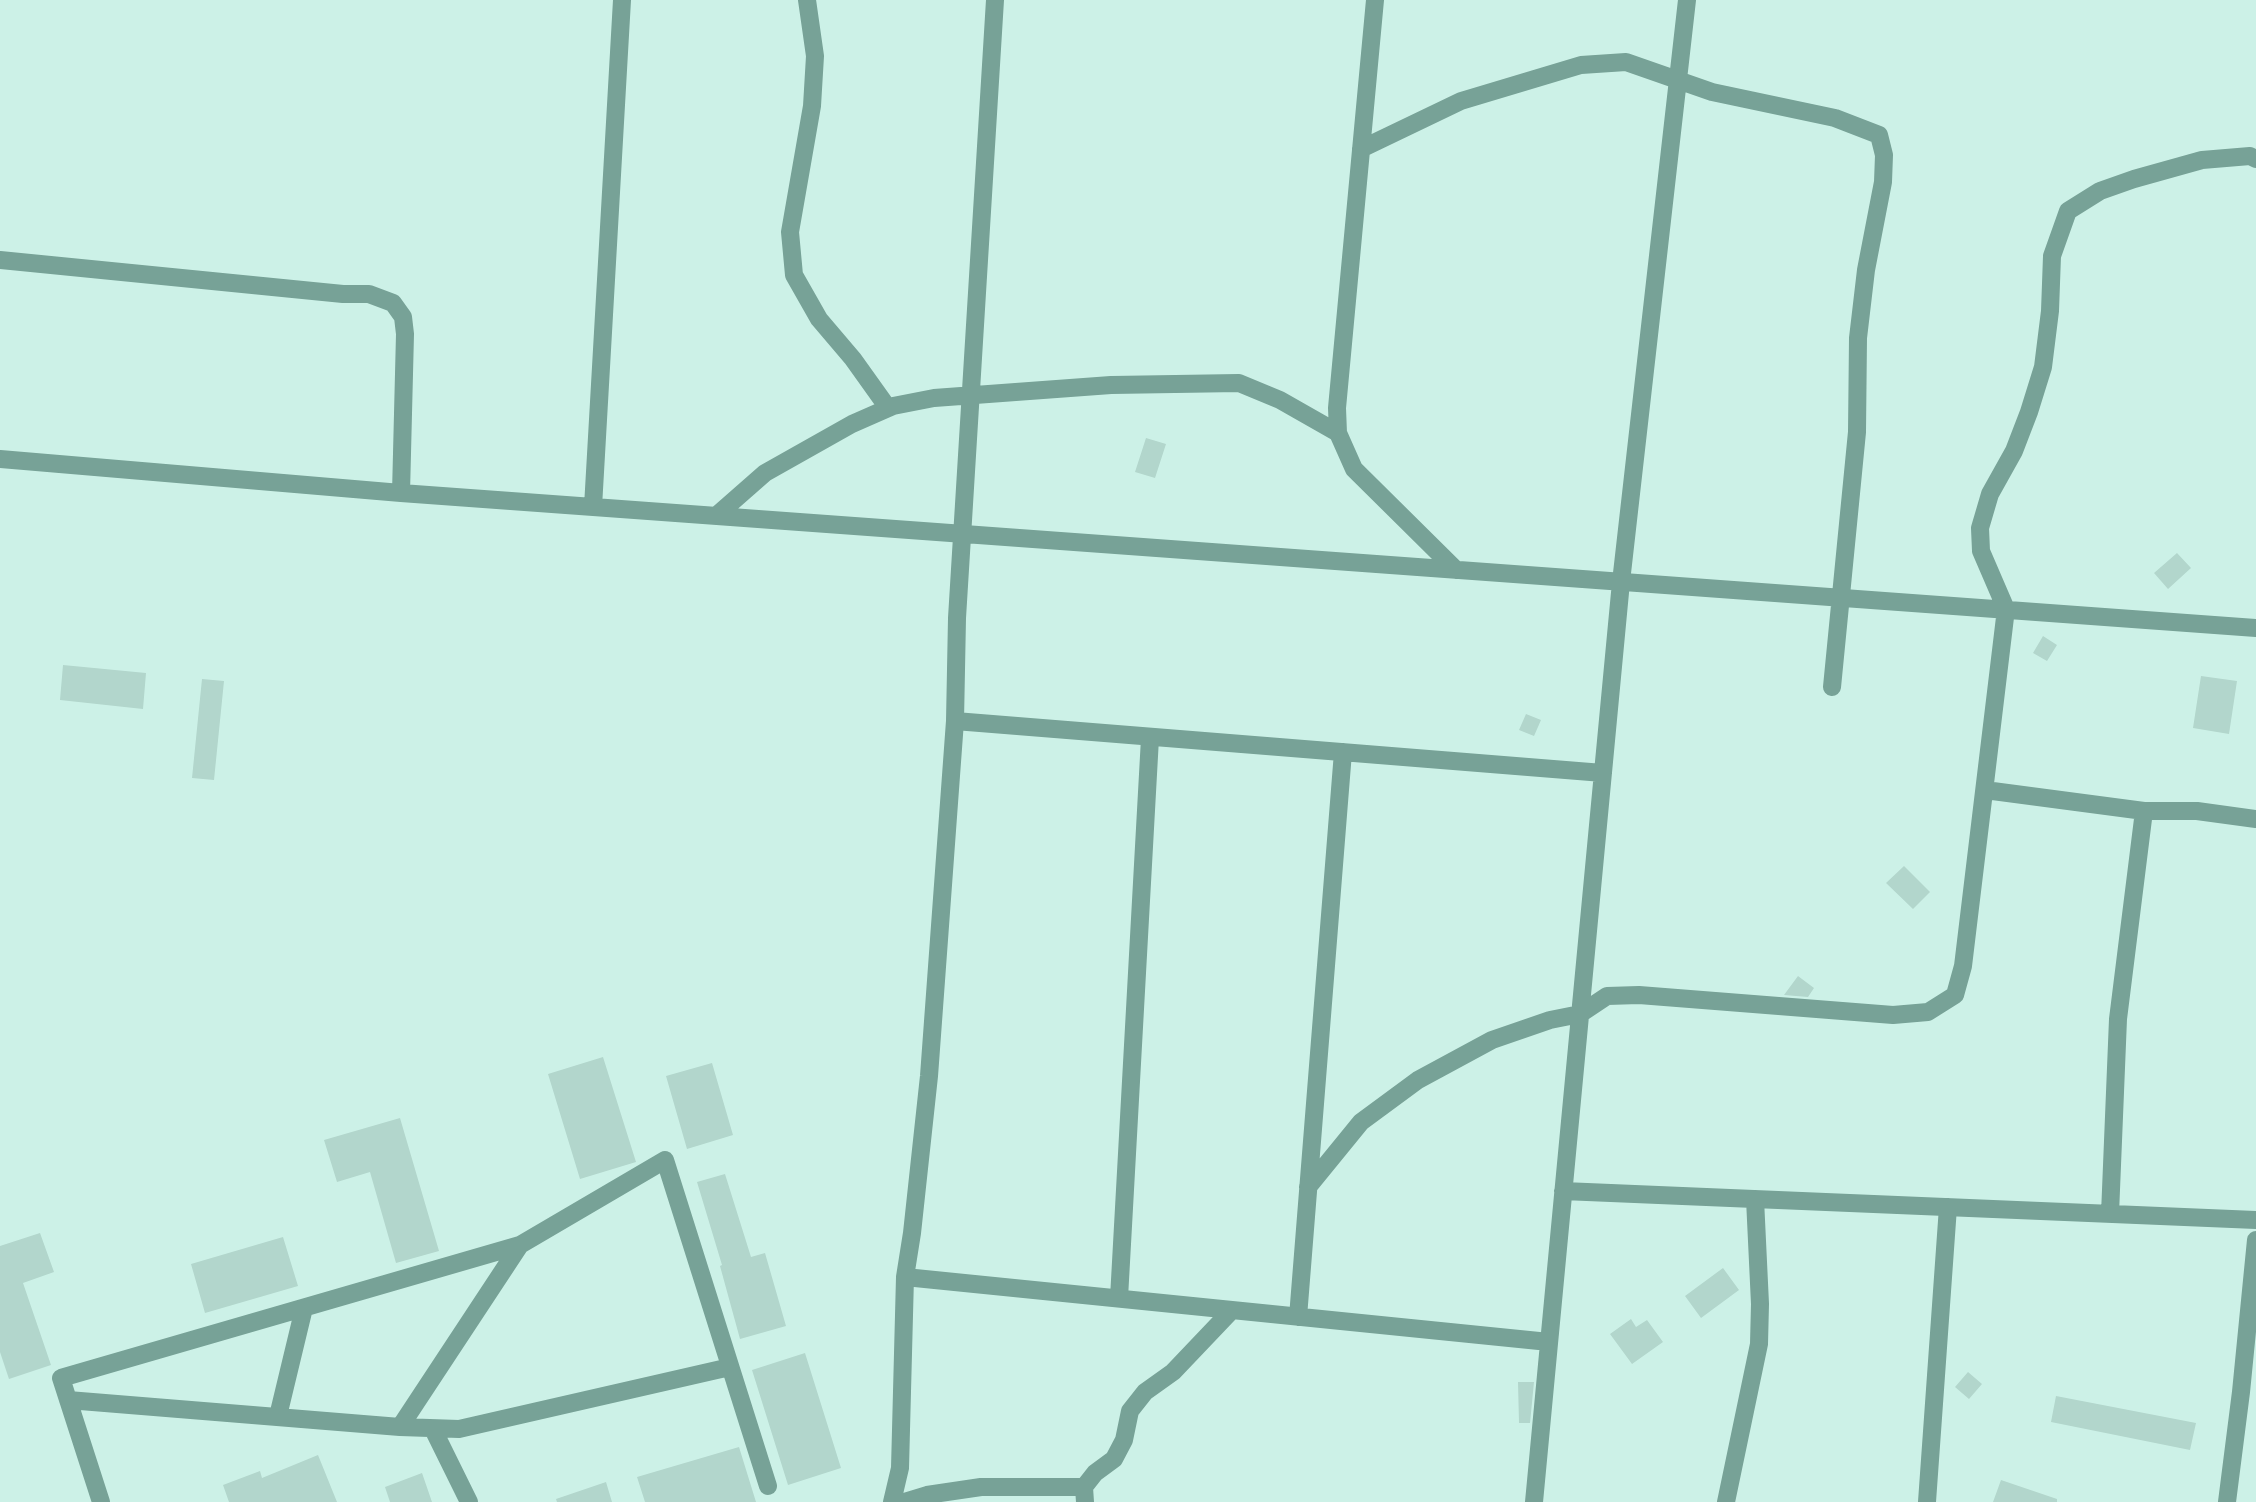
<!DOCTYPE html>
<style>
body{margin:0}
canvas{display:block;background:#ccf1e7}
</style>
<canvas width="2256" height="1502"></canvas>
<script>
const context = document.querySelector('canvas').getContext('2d');
context.lineJoin = 'round';
function paint(path, color) { context.fillStyle = color; context.fill(path, 'evenodd'); }
const toPath = rows => new Path2D(rows.map(r => 'M' + r).join(''));
function trace(path, color, width, dash) { context.strokeStyle = color; context.lineWidth = width; context.lineCap = dash ? 'butt' : 'round'; context.setLineDash(dash || []); context.stroke(path); }
const building = toPath([
 [1146,438,1166,444,1155,478,1135,472],
 [2177,553,2191,568,2168,589,2154,573],
 [2043,636,2057,645,2047,661,2033,653],
 [63,665,146,673,143,709,60,700],
 [2201,676,2237,681,2229,734,2193,728],
 [202,679,224,681,214,780,192,778],
 [1526,714,1541,720,1534,736,1519,730],
 [1904,866,1930,892,1913,909,1886,883],
 [1798,976,1814,988,1808,997,1784,995],
 [603,1057,636,1162,580,1179,548,1074],
 [712,1063,733,1135,687,1149,666,1076],
 [400,1118,439,1251,396,1263,370,1172,337,1182,324,1140],
 [725,1174,751,1257,765,1253,786,1326,740,1339,720,1266,722,1265,697,1182],
 [40,1233,54,1272,23,1283,51,1365,9,1379,0,1352,0,1246],
 [283,1237,298,1286,205,1313,191,1264],
 [1723,1268,1739,1290,1701,1318,1685,1296],
 [1631,1319,1636,1327,1647,1320,1663,1342,1632,1364,1610,1334],
 [805,1353,841,1468,788,1485,752,1370],
 [1968,1372,1982,1384,1969,1399,1955,1387],
 [1518,1382,1534,1382,1530,1423,1519,1423],
 [2056,1396,2196,1423,2190,1450,2051,1422],
 [739,1447,756,1502,645,1502,637,1477],
 [318,1455,337,1502,229,1502,223,1485,260,1471,262,1478],
 [422,1473,432,1502,390,1502,385,1487],
 [2001,1480,2057,1499,2057,1502,1993,1502],
 [606,1482,612,1502,557,1502,556,1499]
]);
const minor = toPath([
 [807,0,815,56,812,106,790,232,794,275,819,319,853,359,888,408],
 [1375,0,1337,408,1338,433,1354,469,1456,570],
 [1361,149,1461,101,1581,65,1626,62,1712,92,1835,118,1879,135,1884,155,1883,182,1866,270,1858,338,1857,432,1832,687],
 [0,260,343,294,369,294,393,303,403,317,405,334,401,493],
 [0,459,401,493,2256,628],
 [593,507,622,0],
 [716,516,765,473,852,424,893,406,934,398,1111,385,1239,383,1280,400,1338,433],
 [955,721,1603,773],
 [1985,790,2144,811,2197,811,2256,819],
 [1308,1187,1361,1122,1418,1080,1492,1040,1550,1020,1580,1014,1607,996,1639,995,1893,1015,1928,1012,1955,995,1963,966,2006,609,1981,551,1980,528,1990,494,2014,451,2029,412,2043,367,2050,311,2052,256,2068,211,2100,191,2134,179,2202,160,2250,156,2256,159],
 [1563,1191,2256,1220],
 [2110,1214,2118,1019,2144,811],
 [905,1277,1549,1342],
 [1119,1298,1150,738],
 [1298,1317,1343,752],
 [68,1400,400,1427,459,1429,730,1367],
 [278,1416,304,1308],
 [400,1427,520,1245],
 [433,1429,469,1502],
 [101,1502,61,1378,520,1245,665,1160,768,1486],
 [892,1502,900,1468,905,1277,912,1233,929,1076,955,721,957,618,995,0],
 [904,1502,927,1495,981,1487,1084,1487],
 [1085,1502,1084,1487,1095,1473,1114,1459,1124,1440,1130,1411,1145,1392,1173,1372,1232,1310],
 [1534,1502,1621,582,1687,0],
 [1726,1502,1759,1344,1760,1304,1755,1199],
 [1927,1502,1948,1207],
 [2227,1502,2241,1392,2256,1240]
]);
paint(building, '#b2d6cc');
trace(minor, '#77a297', 18);
</script>
